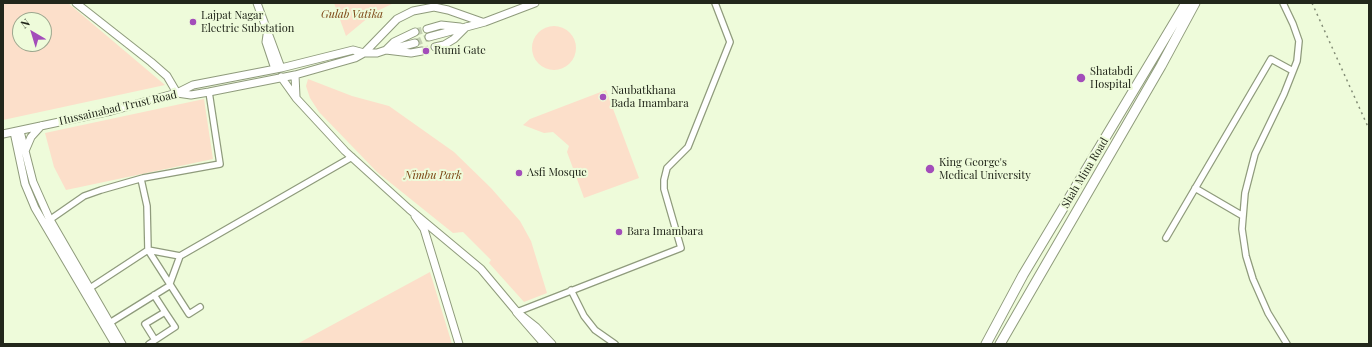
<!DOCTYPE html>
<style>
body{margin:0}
#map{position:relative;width:1372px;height:347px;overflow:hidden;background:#eefbda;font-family:"Playfair Display",serif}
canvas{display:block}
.frame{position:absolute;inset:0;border:4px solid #22271b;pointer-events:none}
.north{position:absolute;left:12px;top:12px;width:40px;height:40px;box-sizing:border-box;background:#eefbda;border:1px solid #9ca68e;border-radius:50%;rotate:322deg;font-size:11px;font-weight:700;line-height:16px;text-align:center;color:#22271b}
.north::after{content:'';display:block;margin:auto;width:14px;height:18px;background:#a34dba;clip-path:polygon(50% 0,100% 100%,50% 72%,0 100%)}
</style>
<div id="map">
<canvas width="1372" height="347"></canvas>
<div class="frame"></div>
<div class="north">N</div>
</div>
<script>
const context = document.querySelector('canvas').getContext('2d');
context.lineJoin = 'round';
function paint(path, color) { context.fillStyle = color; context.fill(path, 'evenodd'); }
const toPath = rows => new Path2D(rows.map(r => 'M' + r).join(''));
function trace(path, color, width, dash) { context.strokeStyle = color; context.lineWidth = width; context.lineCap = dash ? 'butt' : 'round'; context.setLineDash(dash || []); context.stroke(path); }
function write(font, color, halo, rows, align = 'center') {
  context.font = font + ' "Playfair Display",serif'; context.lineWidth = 4; context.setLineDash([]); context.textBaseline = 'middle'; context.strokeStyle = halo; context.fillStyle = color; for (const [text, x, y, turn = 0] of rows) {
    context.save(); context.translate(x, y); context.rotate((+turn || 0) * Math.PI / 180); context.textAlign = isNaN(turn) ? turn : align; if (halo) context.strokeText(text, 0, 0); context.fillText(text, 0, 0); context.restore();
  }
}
const green = toPath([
 [3,3,68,3,165,85,3,120],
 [20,20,44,20,44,44,20,44],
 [334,3,394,3,375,12,346,36],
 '532 48a22 22 0 1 1 44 0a22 22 0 1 1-44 0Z',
 [308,79,352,96,389,106,454,152,491,188,520,221,531,241,547,293,524,302,489,263,491,260,463,232,453,233,377,172,319,112,310,98,306,86],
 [606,90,639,178,584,198,567,152,569,146,553,132,544,133,523,125,530,119],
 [204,99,213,159,66,190,54,167,45,133],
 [430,272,452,344,297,344]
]);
const tertiaryTunnel = toPath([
 [415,32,427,29],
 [415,43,429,37],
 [422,51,435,47]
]);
const minor = toPath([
 [1283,3,1293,24,1299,41,1297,61,1284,94,1255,154,1245,193,1242,229,1246,256,1253,279,1268,313,1287,344],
 [141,179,147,206,148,250,189,314,200,307],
 [1195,188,1243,216],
 [48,221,84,196,101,190,143,178,220,164,209,92],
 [1166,238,1271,59,1293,71],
 [87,290,148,250,180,256],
 [571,290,584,316,595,330,615,344],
 [154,295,165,312],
 [517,312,681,248,664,189,664,180,667,168,688,147,730,42,715,3],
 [108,324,169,286,180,256,352,157],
 [149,344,175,327,165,312,145,324,155,340]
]);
const tertiary = toPath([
 [76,3,151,62,167,76,177,93],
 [257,3,281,68],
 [427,29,441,25,460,27],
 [267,35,266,42,275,69],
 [429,37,485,22,535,3],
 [435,47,444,45,454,39,466,27],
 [392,49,415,43],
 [386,50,394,42,415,32],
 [295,75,296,97],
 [281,77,296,98,345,151,409,209,481,269,517,312,536,327,552,344],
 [177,93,193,85,281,68,353,50,364,53,377,53,386,50,411,53,422,51],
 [20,131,33,182,49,218,122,344],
 [14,132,25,184,35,208,115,344],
 [3,134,111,111,177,93,191,95,209,92,295,75,355,58,364,53,397,19,413,11,434,7,448,10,482,22],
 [25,151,31,137,41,126],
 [415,216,424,229,459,344]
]);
const secondary = toPath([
 [517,312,545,344]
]);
const primary = toPath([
 [986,344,1023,275,1186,3],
 [1000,344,1161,66,1195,3]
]);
const rail = toPath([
 [1312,3,1369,129]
]);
const markers = [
 [193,22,4,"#a34dba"],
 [426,51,4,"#a34dba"],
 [1081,78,5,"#a34dba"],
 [603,97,4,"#a34dba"],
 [930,169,5,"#a34dba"],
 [519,173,4,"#a34dba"],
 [619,232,4,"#a34dba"]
];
const parkNames = [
 ["Gulab Vatika",352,15],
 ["Nimbu Park",433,176]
];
const poiNames = [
 ["Lajpat Nagar",201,16],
 ["Electric Substation",201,29],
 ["Rumi Gate",434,51],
 ["Shatabdi",1090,72],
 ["Hospital",1090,85],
 ["Naubatkhana",611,91],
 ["Bada Imambara",611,104],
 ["King George's",939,163],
 ["Medical University",939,176],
 ["Asfi Mosque",527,173],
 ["Bara Imambara",627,232]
];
const streetNames = [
 ["Hussainabad Trust Road",118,108,-13],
 ["Shah Mina Road",1085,173,-59]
];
paint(green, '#fcdfca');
trace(tertiaryTunnel, '#c5d1b4', 7, [7, 3.5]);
trace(minor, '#8f9b7c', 8);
trace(tertiary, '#8f9b7c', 9);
trace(secondary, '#8f9b7c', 10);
trace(primary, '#8f9b7c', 11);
trace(minor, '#fff', 5.5);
trace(tertiary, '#fff', 7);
trace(secondary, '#fff', 8);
trace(primary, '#fff', 9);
trace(rail, '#838c76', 1.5, [2, 4]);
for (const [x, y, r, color] of markers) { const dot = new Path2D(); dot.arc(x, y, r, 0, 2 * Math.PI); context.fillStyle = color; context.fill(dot); trace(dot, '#eefbda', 1.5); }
write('italic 11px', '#7b4513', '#eefbda', parkNames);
write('11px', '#22271b', '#eefbda', poiNames, 'left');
write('11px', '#22271b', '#eefbda', streetNames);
</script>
